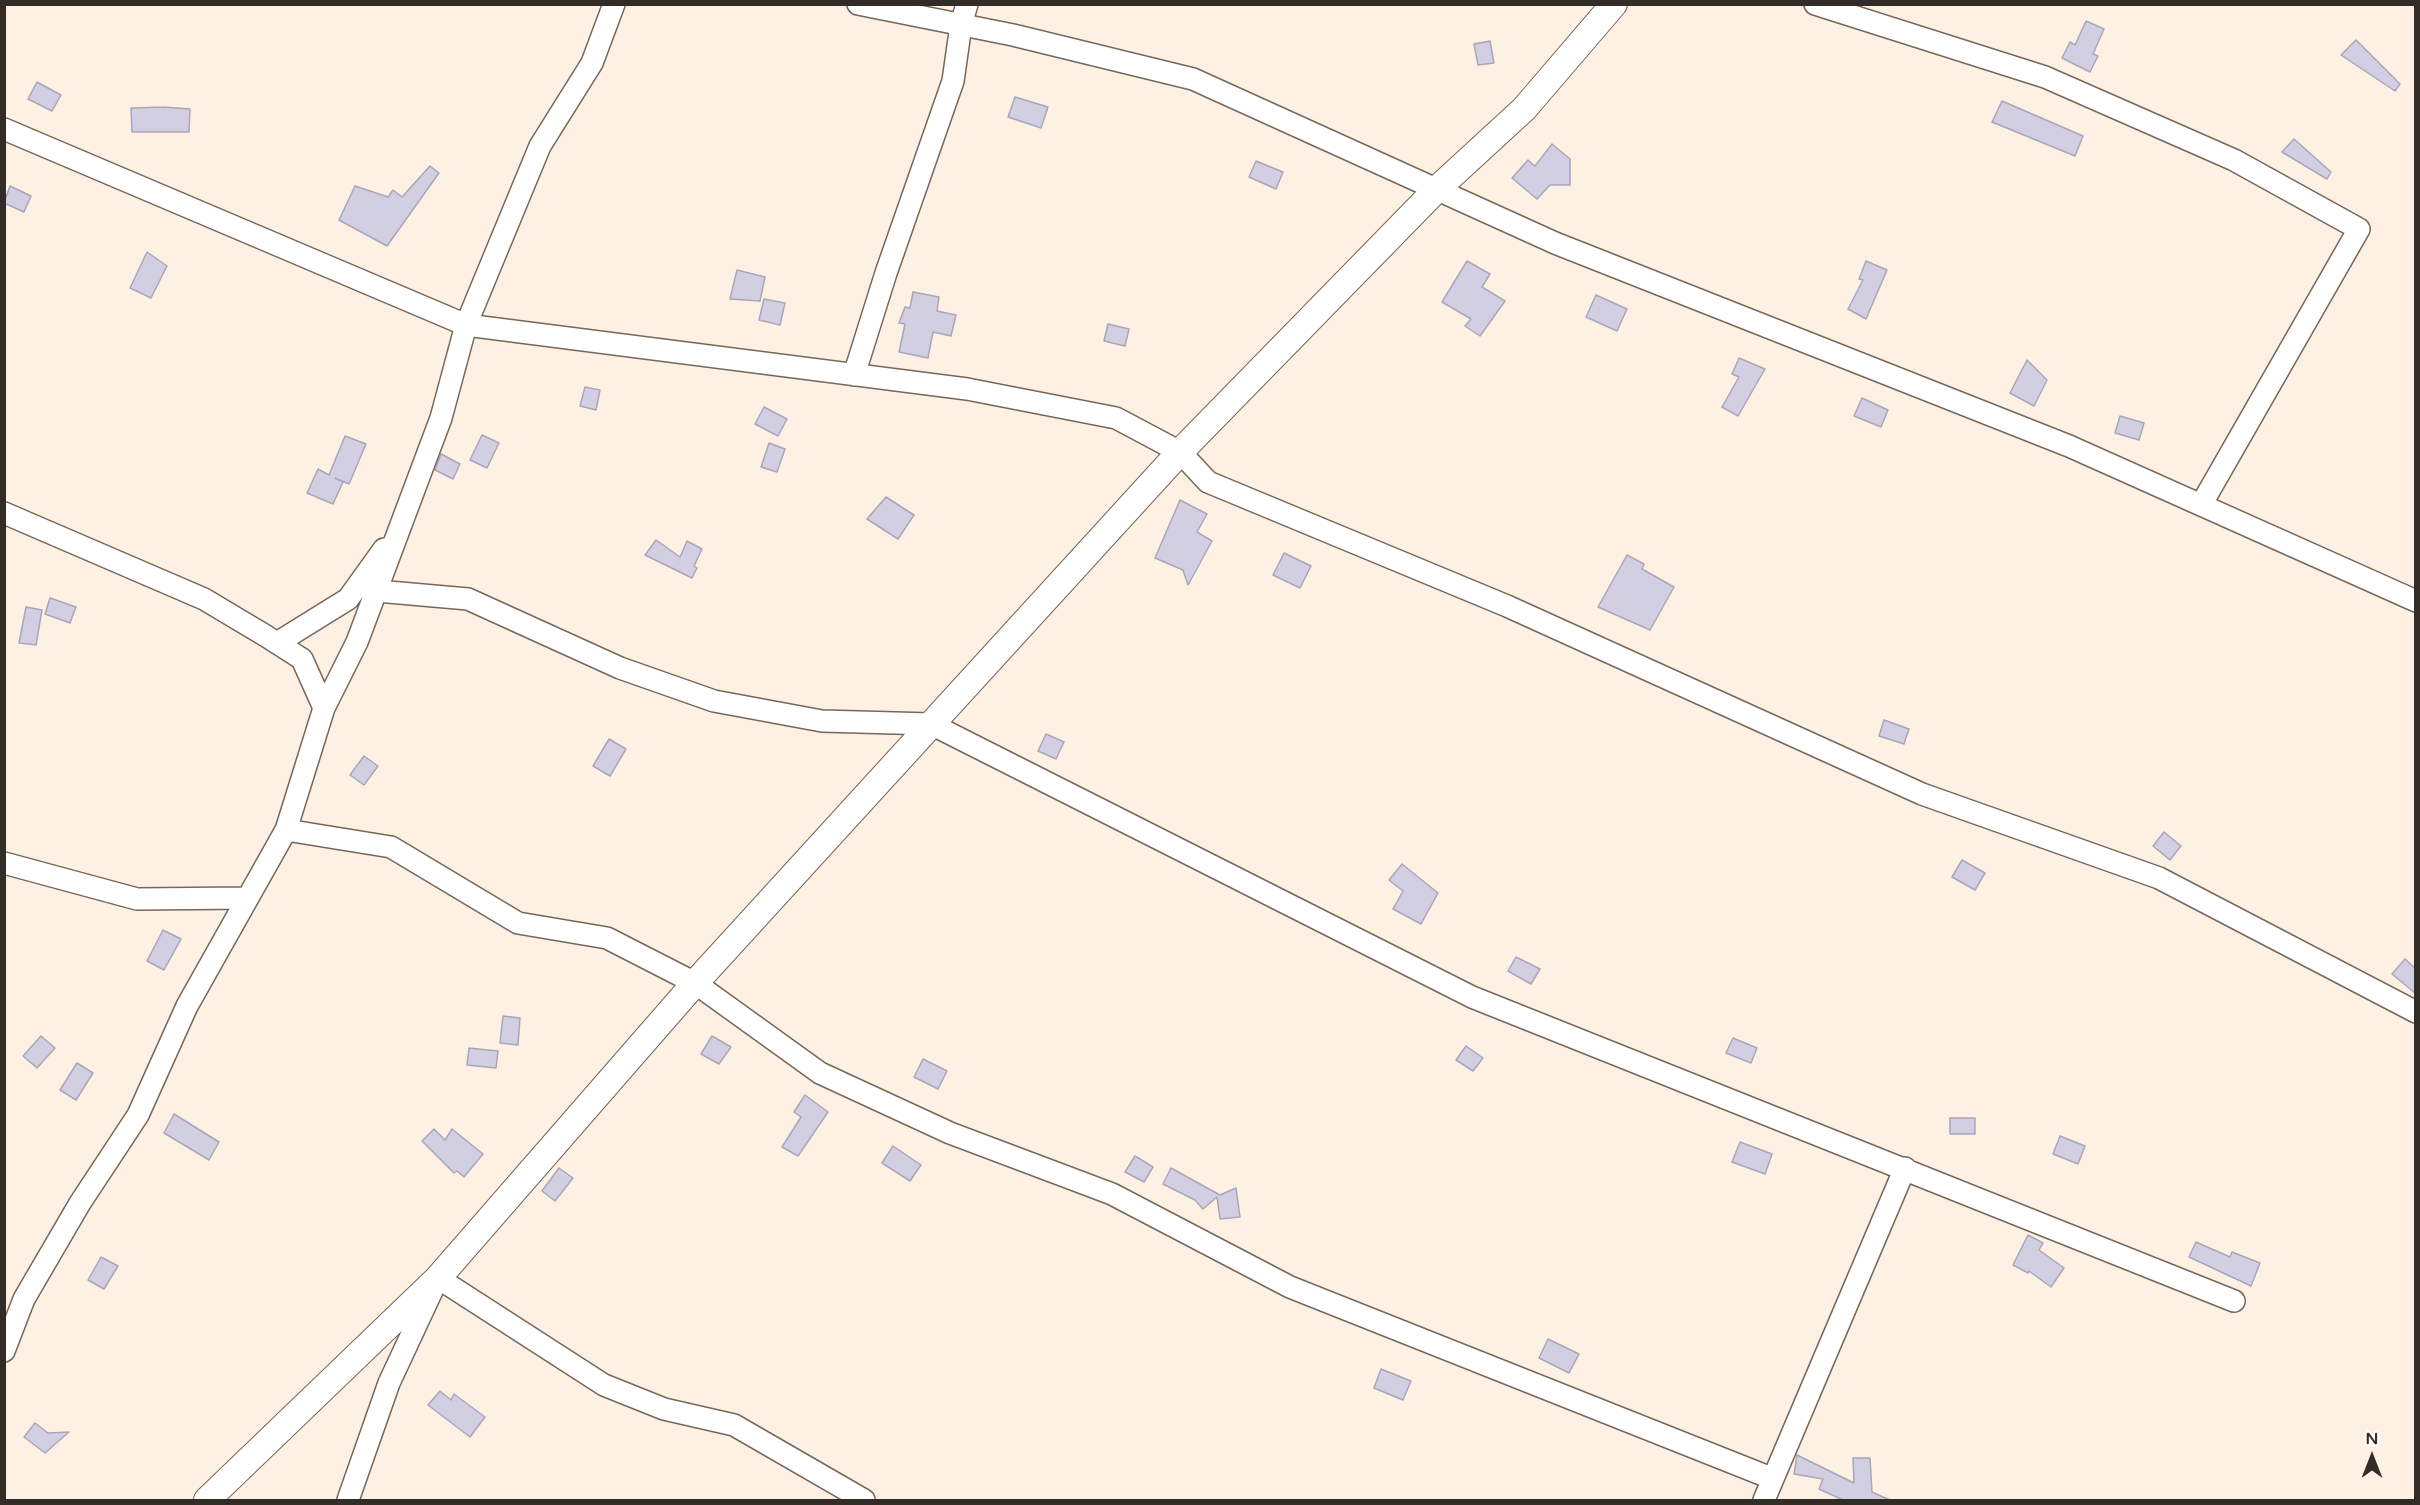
<!DOCTYPE html>
<style>
body{margin:0}
#map{position:relative;width:2420px;height:1505px;overflow:hidden;background:#fef1e4;font-family:"Varela Round",sans-serif}
canvas{display:block}
.frame{position:absolute;inset:0;border:6px solid #322c26;pointer-events:none}
.north{position:absolute;left:2342px;top:1427px;width:60px;height:60px;-webkit-text-stroke:4px #fff;paint-order:stroke;rotate:0deg;font-size:16px;font-weight:700;line-height:24px;text-align:center;color:#322c26}
.north::after{content:'';display:block;margin:auto;width:21px;height:27px;background:#322c26;clip-path:polygon(50% 0,100% 100%,50% 72%,0 100%)}
</style>
<div id="map">
<canvas width="2420" height="1505"></canvas>
<div class="frame"></div>
<div class="north">N</div>
</div>
<script>
const context = document.querySelector('canvas').getContext('2d');
context.lineJoin = 'round';
function paint(path, color) { context.fillStyle = color; context.fill(path, 'evenodd'); }
const toPath = rows => new Path2D(rows.map(r => 'M' + r).join(''));
function trace(path, color, width, dash) { context.strokeStyle = color; context.lineWidth = width; context.lineCap = dash ? 'butt' : 'round'; context.setLineDash(dash || []); context.stroke(path); }
const building = toPath([
 [2086,21,2104,29,2093,54,2098,56,2090,72,2062,58,2070,42,2075,45,2086,21],
 [2356,40,2400,84,2395,91,2341,55,2356,40],
 [1490,41,1494,63,1478,65,1474,44,1490,41],
 [37,82,61,95,52,111,28,99,37,82],
 [1015,97,1048,107,1041,128,1008,117,1015,97],
 [2002,101,2083,136,2075,156,1992,122,2002,101],
 [164,107,190,109,189,132,132,132,131,108,164,107],
 [2294,139,2331,172,2327,179,2282,152,2294,139],
 [1552,144,1570,159,1570,185,1550,185,1537,199,1512,178,1528,160,1535,166,1552,144],
 [1256,161,1283,172,1276,189,1249,177,1256,161],
 [430,166,439,173,387,246,339,220,355,186,388,197,393,190,402,197,430,166],
 [10,186,31,196,24,212,4,203,10,186],
 [147,252,167,266,151,298,130,288,147,252],
 [1467,261,1490,274,1482,287,1505,301,1480,336,1465,326,1471,319,1442,302,1467,261],
 [1866,261,1887,270,1866,319,1848,309,1863,280,1859,279,1866,261],
 [737,270,765,277,760,301,730,299,737,270],
 [913,292,939,297,937,311,956,315,951,336,933,332,928,358,899,352,905,324,899,323,905,307,910,308,913,292],
 [1596,295,1627,309,1617,331,1586,317,1596,295],
 [764,299,785,303,780,325,759,320,764,299],
 [1108,324,1129,329,1125,346,1104,341,1108,324],
 [1739,358,1765,369,1738,416,1722,407,1739,377,1732,374,1739,358],
 [2027,360,2047,380,2034,406,2010,393,2027,360],
 [585,387,600,390,596,410,580,406,585,387],
 [1862,398,1888,410,1881,427,1854,416,1862,398],
 [764,407,787,419,778,436,755,424,764,407],
 [2120,416,2144,423,2139,440,2115,433,2120,416],
 [482,435,499,443,487,468,470,460,482,435],
 [345,436,366,444,349,484,335,478,343,482,333,504,307,493,318,469,329,475,345,436],
 [769,443,785,449,777,472,761,467,769,443],
 [441,454,460,464,453,479,435,470,441,454],
 [886,497,914,515,898,539,867,519,886,497],
 [1180,500,1207,514,1197,532,1212,541,1188,585,1183,570,1155,558,1180,500],
 [656,540,680,557,687,541,702,549,694,566,697,568,692,578,645,555,656,540],
 [1284,553,1311,566,1300,588,1273,575,1284,553],
 [1627,555,1644,564,1642,569,1674,587,1650,630,1598,607,1627,555],
 [50,598,76,607,70,623,45,614,50,598],
 [26,607,42,610,36,645,19,643,26,607],
 [1884,720,1909,729,1904,744,1879,736,1884,720],
 [1046,734,1064,742,1056,759,1038,751,1046,734],
 [609,739,626,749,610,776,593,766,609,739],
 [364,756,378,766,364,785,350,775,364,756],
 [2164,832,2181,846,2170,860,2153,846,2164,832],
 [1962,860,1985,873,1975,890,1952,877,1962,860],
 [1402,864,1438,893,1421,924,1393,909,1403,891,1389,880,1402,864],
 [163,930,181,939,164,970,147,961,163,930],
 [1516,957,1540,969,1531,984,1508,971,1516,957],
 [2405,959,2415,968,2415,993,2392,974,2405,959],
 [503,1016,520,1018,518,1045,500,1043,503,1016],
 [41,1036,55,1048,37,1068,23,1056,41,1036],
 [712,1036,731,1047,719,1064,701,1054,712,1036],
 [1733,1038,1757,1048,1751,1063,1726,1053,1733,1038],
 [1466,1046,1483,1058,1473,1071,1456,1060,1466,1046],
 [469,1048,498,1051,496,1068,467,1065,469,1048],
 [923,1059,947,1071,938,1089,914,1077,923,1059],
 [77,1063,93,1073,76,1100,60,1090,77,1063],
 [805,1095,828,1112,798,1156,782,1147,801,1117,794,1112,805,1095],
 [174,1114,219,1142,209,1160,164,1133,174,1114],
 [1950,1118,1975,1118,1975,1134,1950,1134,1950,1118],
 [434,1129,445,1140,452,1129,483,1154,464,1177,457,1171,454,1173,422,1141,434,1129],
 [2060,1136,2085,1146,2078,1164,2053,1154,2060,1136],
 [1740,1142,1772,1154,1765,1174,1732,1162,1740,1142],
 [893,1146,921,1165,910,1181,882,1163,893,1146],
 [1135,1156,1153,1167,1144,1182,1125,1172,1135,1156],
 [559,1168,573,1178,555,1201,542,1191,559,1168],
 [1171,1168,1220,1195,1236,1188,1240,1217,1220,1219,1217,1197,1203,1209,1195,1200,1163,1184,1171,1168],
 [2028,1235,2043,1243,2039,1250,2064,1268,2051,1287,2029,1271,2028,1273,2013,1265,2028,1235],
 [2196,1242,2230,1257,2232,1252,2260,1263,2251,1286,2189,1257,2196,1242],
 [101,1257,118,1266,104,1289,88,1280,101,1257],
 [1548,1339,1579,1354,1569,1373,1539,1358,1548,1339],
 [1381,1369,1411,1381,1403,1400,1374,1388,1381,1369],
 [440,1391,451,1400,454,1394,485,1417,470,1437,428,1405,440,1391],
 [35,1423,48,1433,69,1432,45,1453,24,1437,35,1423],
 [1797,1455,1854,1483,1853,1458,1870,1458,1872,1492,1890,1500,1843,1500,1819,1489,1823,1479,1794,1474,1797,1455]
]);
const minor = toPath([
 [858,4,1013,35,1193,79,1555,243,2069,446,2416,601],
 [1815,4,2045,77,2234,160,2359,229,2201,505],
 [4,129,466,325,967,389,1116,418,1180,452,1208,482,1507,606,1922,794,2159,878,2416,1012],
 [854,375,886,273,953,81,961,25,967,4],
 [4,513,204,599,266,636,302,659,324,708],
 [377,591,468,599,620,668,714,701,822,721,931,724,1472,997,2234,1301],
 [277,643,348,599,384,549],
 [286,830,391,847,518,923,607,938,695,983,820,1073,950,1133,1112,1194,1290,1287,1771,1478],
 [4,863,137,899,246,898],
 [4,1351,24,1299,80,1203,138,1115,187,1006,286,830,324,708,357,642,441,418,466,325,540,146,592,63,614,4],
 [348,1500,389,1383,438,1278,604,1385,664,1409,734,1425,864,1500],
 [1764,1500,1905,1168]
]);
const tertiary = toPath([
 [207,1500,438,1278,695,983,1180,452,1437,189,1524,109,1614,4]
]);
paint(building, '#d2cfe2');
trace(building, '#a9a6b9', 1.5);
trace(minor, '#75675a', 24);
trace(tertiary, '#75675a', 28);
trace(minor, '#fff', 21);
trace(tertiary, '#fff', 26);
</script>
